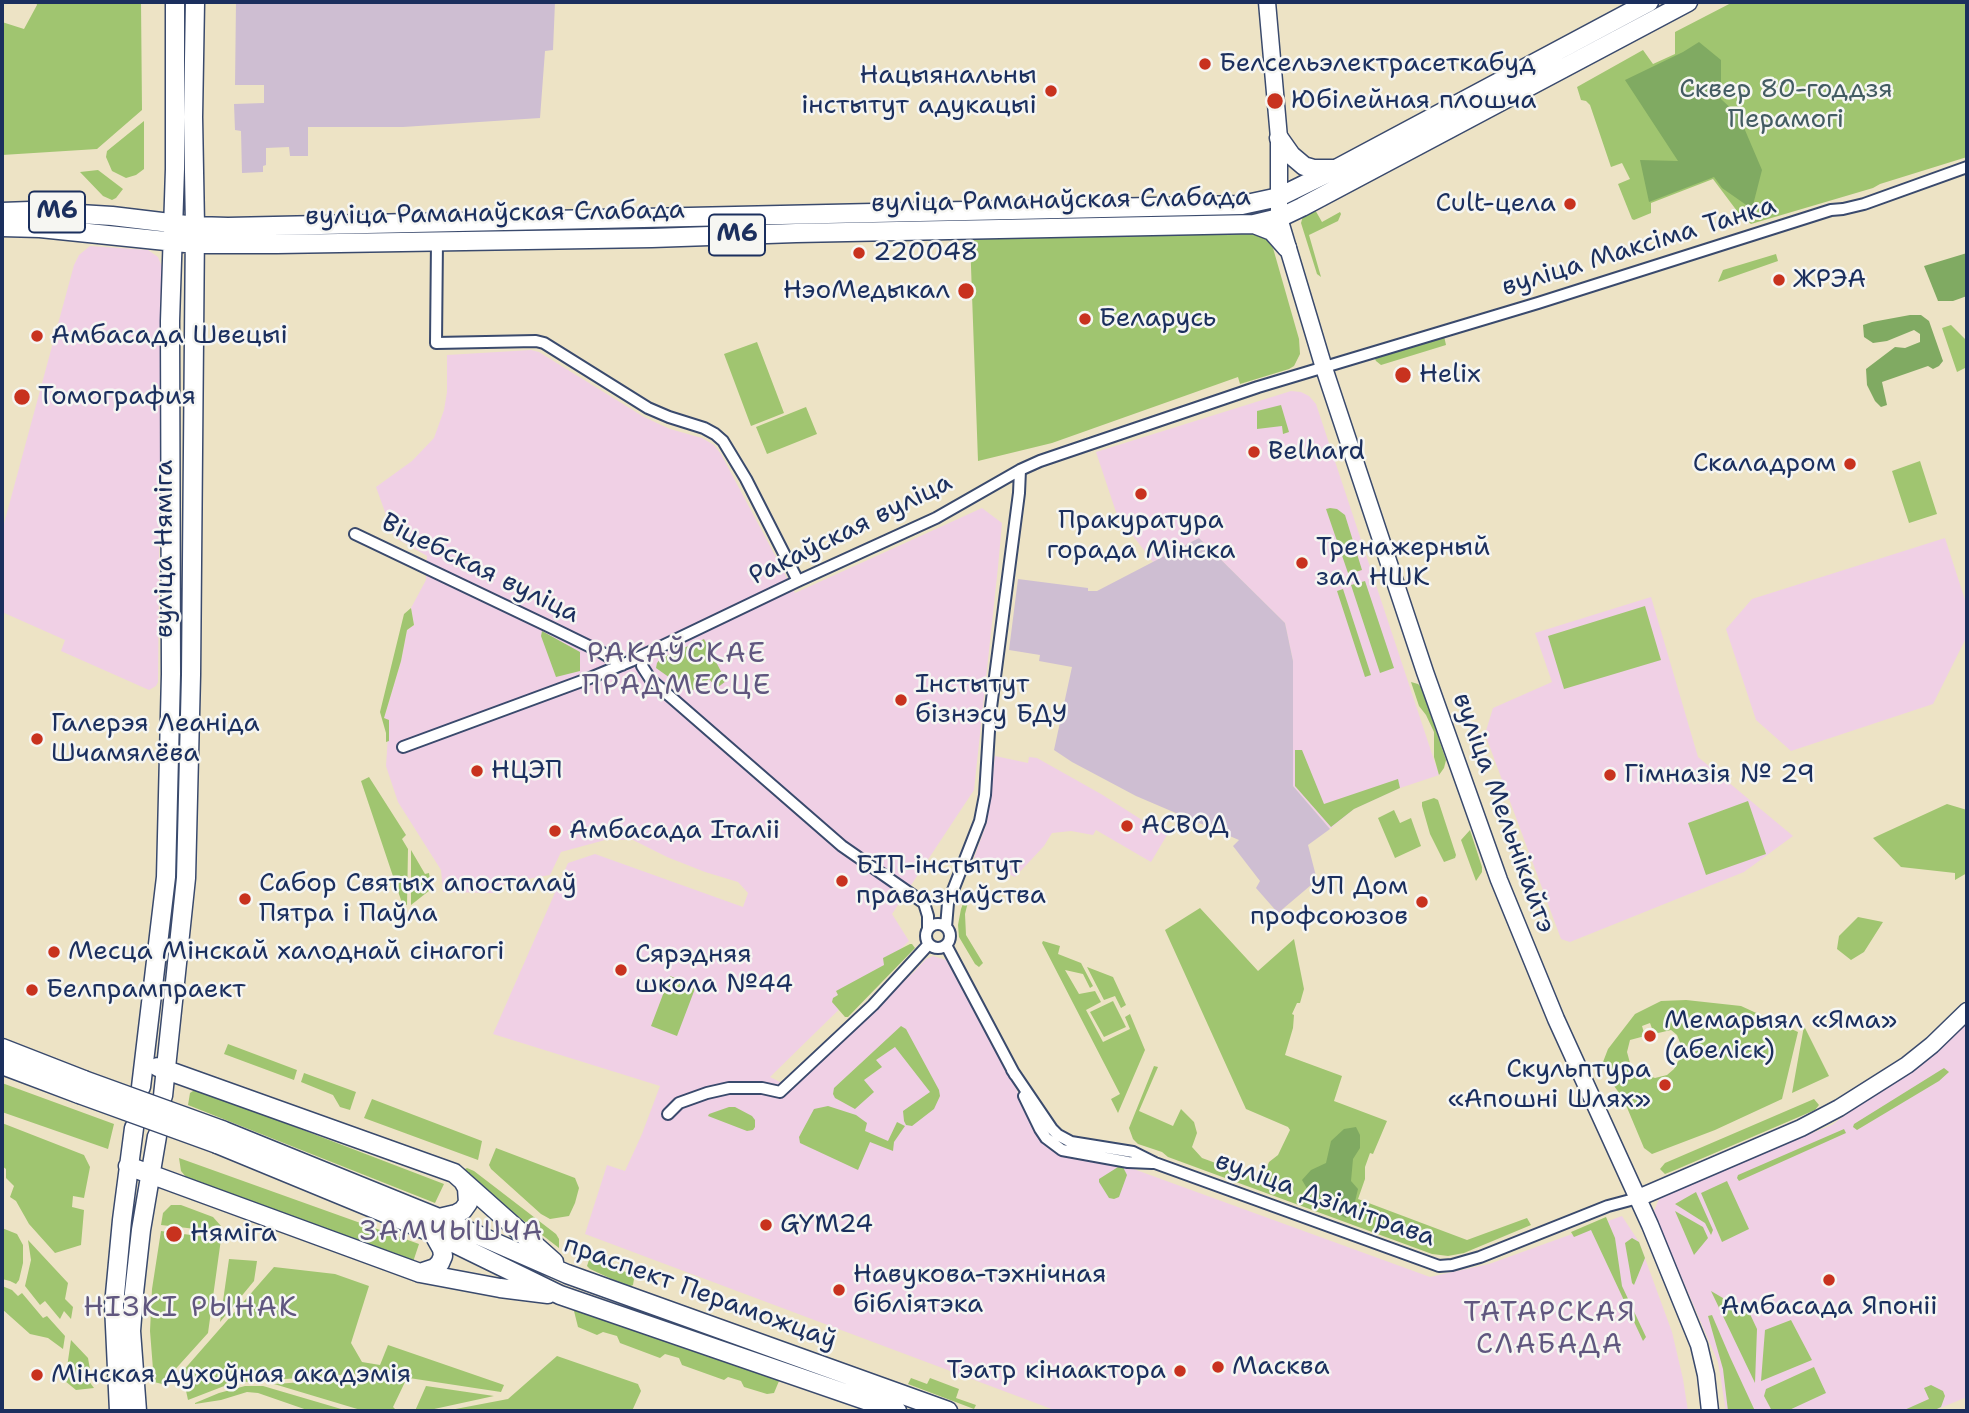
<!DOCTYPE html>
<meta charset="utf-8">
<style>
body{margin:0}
#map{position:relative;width:1969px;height:1413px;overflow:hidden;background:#ede3c5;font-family:"Shantell Sans",sans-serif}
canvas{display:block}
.frame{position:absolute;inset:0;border:4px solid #1b2f5e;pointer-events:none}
</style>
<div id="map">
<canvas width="1969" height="1413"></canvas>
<div class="frame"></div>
</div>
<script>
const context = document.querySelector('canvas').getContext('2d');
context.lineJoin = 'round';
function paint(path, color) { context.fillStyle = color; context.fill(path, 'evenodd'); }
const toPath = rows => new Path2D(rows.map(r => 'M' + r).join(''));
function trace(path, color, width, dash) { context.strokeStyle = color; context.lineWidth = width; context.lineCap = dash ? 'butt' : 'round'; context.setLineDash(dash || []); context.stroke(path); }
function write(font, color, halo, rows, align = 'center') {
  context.font = font + ' "Shantell Sans",sans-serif'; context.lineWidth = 5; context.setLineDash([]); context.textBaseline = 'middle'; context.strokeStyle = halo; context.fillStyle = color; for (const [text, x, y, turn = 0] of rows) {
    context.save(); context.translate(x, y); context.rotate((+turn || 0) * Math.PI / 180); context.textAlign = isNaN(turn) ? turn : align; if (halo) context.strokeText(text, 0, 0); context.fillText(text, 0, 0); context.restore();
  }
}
const built = toPath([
 [90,246,148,250,158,257,162,267,158,682,156,686,149,690,61,651,65,640,2,612,2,531,74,265,79,255],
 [531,350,539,352,644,417,670,429,702,438,714,445,721,454,795,593,982,508,1002,523,998,567,974,790,892,914,909,941,770,1077,790,1087,914,972,926,959,933,956,946,960,1015,1086,1035,1132,1047,1147,1073,1159,1128,1167,1430,1277,1489,1264,1622,1216,1639,1242,1672,1332,1683,1379,1688,1411,1057,1411,585,1234,607,1165,625,1171,642,1134,660,1086,493,1034,568,863,595,854,743,907,748,893,738,882,705,872,667,857,633,840,605,840,561,852,550,875,506,883,493,893,443,892,441,870,398,802,386,766,389,720,384,718,401,661,407,630,414,625,411,608,426,580,427,556,394,537,376,487,412,461,434,438,444,410,447,392,447,355],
 [1291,391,1301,392,1309,396,1316,404,1439,775,1400,788,1354,809,1330,829,1293,786,1293,661,1285,623,1199,538,1153,562,1117,515,1096,452],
 [1945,538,1967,606,1967,636,1933,704,1791,751,1756,720,1726,629,1752,599],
 [1651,597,1698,757,1793,836,1744,872,1570,942,1561,939,1485,734,1493,708,1552,682,1535,633],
 [995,756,1028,763,1029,757,1037,758,1101,794,1161,832,1168,832,1167,835,1151,862,1096,830,1093,835,1071,831,1052,833,1044,846,1015,877,974,858,987,822],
 [1967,1016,1967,1397,1933,1411,1726,1411,1718,1362,1656,1218,1654,1211,1659,1199,1671,1191,1832,1125,1929,1052]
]);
const industrial = toPath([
 [236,2,555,2,553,50,545,51,540,118,403,127,308,127,308,156,290,156,289,147,266,148,266,165,263,166,263,172,242,173,241,131,235,130,234,104,264,103,264,85,235,85],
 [1199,538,1285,623,1293,661,1293,786,1330,829,1308,845,1317,880,1278,913,1256,888,1260,881,1233,846,1239,840,1136,796,1072,762,1054,750,1072,667,1039,661,1040,655,1009,650,1018,579,1088,588,1088,591,1097,591]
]);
const green = toPath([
 [36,2,141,2,142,110,97,149,2,155,2,22,24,29,37,5],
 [1733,2,1967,2,1967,157,1880,184,1873,188,1751,224,1740,215,1713,179,1651,203,1651,213,1634,220,1632,219,1618,184,1630,179,1622,163,1611,167,1590,105,1586,101,1581,100,1577,87,1643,50,1653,64,1675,54,1675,32],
 [144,121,144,169,136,175,126,178,112,171,106,157,107,151],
 [98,170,123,189,116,198,112,200,103,196,80,172],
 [1314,208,1322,222,1340,212,1341,214,1338,221,1309,235,1321,277,1317,274,1301,223,1303,216],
 [1255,233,1267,240,1273,248,1299,339,1300,354,1294,366,1289,369,1240,384,1238,377,1052,443,978,461,970,239],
 [1776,254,1778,261,1718,282,1723,270],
 [1951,325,1967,341,1967,367,1957,372,1942,328],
 [1444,336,1446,345,1381,365,1376,361,1374,357],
 [757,342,784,413,751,426,724,354],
 [1281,405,1289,432,1283,434,1282,426,1257,429,1257,411],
 [806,407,817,434,767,454,756,427],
 [1920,461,1937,514,1909,523,1892,471],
 [1330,508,1337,509,1345,515,1362,570,1349,574,1348,573,1326,509],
 [1365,581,1394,668,1380,673,1351,585],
 [1343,589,1371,675,1365,677,1337,591],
 [1645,606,1661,660,1564,689,1548,636],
 [411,608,414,625,407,630,401,661,384,718,389,720,389,741,386,742,386,733,380,712,404,614],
 [542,631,580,652,580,671,556,677,541,636],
 [704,639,726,681,717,688,709,679,690,692,656,668,657,663,661,658],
 [1411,682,1418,684,1421,687,1446,760,1444,768,1439,775,1434,757,1434,732,1426,715,1419,706],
 [1295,750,1302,750,1324,804,1398,779,1400,788,1354,809,1331,827,1295,786],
 [369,777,406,835,402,839,408,849,407,905,402,903,361,781],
 [1434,798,1438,800,1456,855,1455,858,1444,862,1430,834,1422,806,1422,802],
 [1748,801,1766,854,1706,875,1688,823],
 [1947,804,1967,810,1967,873,1955,880,1955,873,1901,867,1873,838],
 [1394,810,1400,823,1411,818,1421,846,1395,858,1378,818],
 [1470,830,1482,867,1482,872,1476,881,1461,840],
 [411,850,425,874,429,873,431,887,430,890,411,905],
 [971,890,965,914,966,935,983,963,979,967,975,964,959,937,958,925,961,909,968,891],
 [1200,908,1258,971,1294,939,1304,989,1300,1003,1297,1003,1292,1014,1294,1015,1293,1028,1285,1055,1342,1076,1334,1101,1387,1121,1373,1154,1370,1153,1365,1167,1365,1179,1358,1199,1467,1240,1527,1218,1531,1225,1464,1253,1448,1256,1432,1254,1168,1157,1162,1152,1138,1144,1133,1139,1129,1128,1154,1066,1158,1067,1139,1111,1173,1126,1181,1109,1194,1122,1197,1133,1192,1147,1202,1158,1262,1180,1269,1162,1278,1155,1290,1130,1288,1127,1246,1109,1165,930],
 [1858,917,1883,922,1864,952,1851,960,1837,949,1839,936],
 [1043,941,1060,946,1058,954,1081,963,1093,986,1090,988,1083,974,1065,970,1079,994,1095,991,1101,1002,1086,1010,1103,1042,1130,1029,1125,1017,1130,1014,1145,1050,1118,1113,1111,1099,1120,1094,1042,943],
 [910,944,912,944,915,948,848,1017,845,1017,832,1002,833,998,838,995,836,991,884,965,883,958],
 [1087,967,1113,977,1126,1005,1121,1008,1115,996,1104,1000],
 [670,976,696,986,677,1036,651,1026],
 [1686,1000,1741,1006,1798,1032,1782,1099,1715,1130,1652,1154,1644,1148,1623,1098,1611,1082,1603,1062,1608,1049,1635,1014,1661,1001],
 [1650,1023,1654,1034,1671,1030,1677,1035,1681,1045,1681,1056,1674,1069,1667,1075,1655,1078,1638,1072,1630,1063,1627,1052,1630,1040,1645,1036,1642,1026],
 [1113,1001,1126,1027,1104,1037,1090,1012],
 [901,1026,906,1029,939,1090,940,1096,934,1109,912,1126,906,1125,904,1121,903,1111,930,1092,895,1047,876,1060,882,1067,864,1080,874,1092,855,1109,835,1098,833,1094,834,1088],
 [1804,1026,1829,1076,1792,1093],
 [228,1044,297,1070,294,1080,224,1054],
 [1944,1068,1949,1072,1939,1081,1857,1130,1853,1127,1854,1124],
 [304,1073,356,1092,350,1110,340,1107,333,1095,301,1082],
 [2,1083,114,1124,108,1149,2,1112],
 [196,1089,444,1184,435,1203,188,1105,190,1093],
 [372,1099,482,1141,478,1160,364,1118],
 [1814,1099,1819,1105,1815,1110,1675,1170,1665,1174,1660,1169,1665,1163],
 [828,1106,856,1115,867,1123,865,1131,888,1141,897,1122,905,1126,894,1142,893,1151,870,1142,858,1170,800,1143,799,1137,814,1109],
 [729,1107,735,1107,752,1116,755,1120,755,1127,753,1130,747,1131,708,1116,709,1114],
 [2,1123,84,1155,90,1167,84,1198,73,1196,72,1207,84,1210,81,1245,55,1253,29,1224,16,1201,10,1197,14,1186,6,1178,6,1169,2,1166],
 [1844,1129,1846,1133,1739,1181,1737,1178,1738,1175],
 [496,1148,575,1178,579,1188,575,1203,569,1216,550,1219,541,1214,491,1169,489,1165],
 [179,1158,419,1244,413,1262,186,1177,181,1171],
 [1118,1167,1123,1167,1127,1175,1119,1197,1114,1199,1109,1198,1099,1182,1099,1179],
 [467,1168,474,1171,556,1234,559,1239,559,1248,467,1177,463,1170],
 [1727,1181,1749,1229,1722,1242,1701,1193],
 [1696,1192,1713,1230,1711,1235,1705,1223,1675,1204],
 [171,1205,181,1205,213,1217,221,1226,222,1232,161,1225,163,1213],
 [1675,1211,1703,1227,1708,1238,1694,1255],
 [1606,1217,1615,1238,1622,1286,1646,1337,1643,1341,1591,1230,1574,1237,1571,1232],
 [2,1228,17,1234,23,1245,23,1263,19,1280,16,1284,10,1281,2,1279],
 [161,1231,221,1239,208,1333,162,1384,154,1382,150,1331,152,1289],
 [1632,1238,1639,1242,1645,1258,1634,1285,1632,1283,1625,1243],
 [28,1240,68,1283,65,1299,73,1307,71,1319,64,1311,60,1319,45,1301,40,1305,25,1286,31,1260],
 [597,1256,611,1262,614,1268,632,1274,634,1279,633,1285,629,1287,590,1269,587,1266,589,1260],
 [229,1259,257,1261,254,1281,220,1322],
 [274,1267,335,1274,369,1286,351,1343,362,1362,380,1365,388,1345,504,1385,501,1392,409,1378,352,1374,232,1383,188,1400,182,1372],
 [2,1286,12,1290,18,1296,22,1293,43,1318,47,1316,65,1336,63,1349,48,1338,30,1334,2,1309],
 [1711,1291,1750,1314,1757,1329,1755,1383],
 [575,1307,731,1363,779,1381,774,1393,767,1394,744,1387,741,1381,728,1377,724,1380,682,1365,679,1358,665,1354,660,1358,620,1343,617,1336,603,1332,597,1335,578,1327,574,1311],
 [1712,1315,1730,1357,1755,1411,1728,1411,1723,1369,1708,1316],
 [1791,1320,1812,1360,1761,1381,1765,1330],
 [71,1340,88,1358,91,1375,88,1380,94,1388,76,1390,65,1381],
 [557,1356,638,1384,641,1391,632,1411,445,1411,508,1399],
 [1814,1367,1826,1393,1787,1411,1772,1411,1764,1396,1766,1389],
 [911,1378,927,1384,930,1378,959,1389,956,1398,976,1405,974,1409,908,1384],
 [350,1379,405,1382,393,1407,397,1411,364,1411,274,1384],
 [1931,1385,1943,1391,1945,1396,1941,1407,1933,1411,1902,1411,1929,1399,1924,1388],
 [245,1386,263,1386,348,1411,310,1411,258,1393,247,1392,221,1400,195,1404,195,1403,219,1393],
 [426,1386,494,1396,425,1411,415,1411]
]);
const forest = toPath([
 [1699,42,1721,60,1721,99,1739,116,1762,170,1752,209,1722,188,1714,177,1649,202,1640,160,1678,161,1625,80,1683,52],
 [1967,253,1967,296,1953,301,1938,301,1924,266],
 [1910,315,1921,315,1929,321,1943,361,1939,366,1933,369,1928,366,1882,382,1887,405,1881,407,1875,401,1867,385,1866,369,1895,347,1905,348,1920,342,1920,334,1914,330,1887,341,1873,343,1864,337,1863,325,1872,322],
 [1356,1127,1360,1135,1360,1148,1353,1159,1351,1181,1358,1189,1353,1210,1346,1218,1336,1213,1325,1199,1309,1192,1302,1180,1311,1170,1326,1163,1331,1141,1344,1129]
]);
const minor = toPath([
 [437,241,436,343,536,341,544,343,648,408,669,417,704,428,715,434,723,441,746,479,798,581],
 [355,534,552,628,601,652,622,665],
 [647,654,643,661,642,666,651,680,673,699,842,846,924,903,928,916,928,929],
 [403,747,590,678,631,661,798,581,936,518,1020,470,1040,461,1258,387,1538,303,1831,210,1843,209,1864,204,1967,167],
 '926 936a12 12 0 1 1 24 0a12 12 0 1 1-24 0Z',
 [946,927,948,903,980,821,985,795,990,715,1019,493,1020,470],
 [946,945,1015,1075],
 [1012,1070,1052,1129,1058,1135,1071,1142,1133,1152,1155,1163,1439,1266,1452,1265,1480,1257,1608,1206,1638,1198],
 [1024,1096,1040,1129,1046,1138,1062,1150,1128,1162,1152,1163],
 [668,1114,679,1103,707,1093,729,1088,762,1088,780,1092,873,1005,929,944]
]);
const secondary = toPath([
 [1267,2,1279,138,1279,218,1324,368,1425,672,1499,880,1556,1019,1650,1225,1699,1345,1706,1375,1710,1411],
 [1638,1198,1801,1128,1839,1108,1907,1065,1932,1045,1967,1011]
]);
const primary = toPath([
 [1279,138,1291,155,1304,166,1314,169,1333,169],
 [2,212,30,211,112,216,195,226,228,227,1242,205,1279,197,1336,169,1649,2],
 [1254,224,1272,231,1287,248],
 [2,227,40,228,195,244,277,244,652,238,796,233,1254,224,1279,218,1302,207,1688,2],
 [2,1048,84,1080],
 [2,1065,79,1094],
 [158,1067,454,1173,554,1262],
 [141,1087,166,877,171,674,170,321,175,169,175,2],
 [163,1096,186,878,191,675,195,226,193,117,195,2],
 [222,1130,439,1218,567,1274,948,1411],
 [217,1144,433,1233,560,1295,897,1411],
 [128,1166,420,1273,500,1288,548,1294],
 [439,1218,456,1214,463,1210,468,1203,467,1188,463,1181],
 [420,1273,435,1268,440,1263,443,1256,442,1249,433,1233],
 [119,1411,114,1305,122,1220,134,1128],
 [137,1411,131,1331,134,1293,141,1230,157,1136]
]);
const primaryBridge = toPath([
 [84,1080,222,1130],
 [79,1094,217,1144]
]);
const markers = [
 [1205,64,7,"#c8321e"],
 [1051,91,7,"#c8321e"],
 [1275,101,9,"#c8321e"],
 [1570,204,7,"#c8321e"],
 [859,253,7,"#c8321e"],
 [1779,280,7,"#c8321e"],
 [966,291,9,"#c8321e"],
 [1085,319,7,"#c8321e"],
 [37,336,7,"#c8321e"],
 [1403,375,9,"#c8321e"],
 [22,397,9,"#c8321e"],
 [1254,452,7,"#c8321e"],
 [1850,464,7,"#c8321e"],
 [1141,494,7,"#c8321e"],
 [1302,563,7,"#c8321e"],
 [901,700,7,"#c8321e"],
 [37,739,7,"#c8321e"],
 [477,771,7,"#c8321e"],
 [1610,775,7,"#c8321e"],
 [1127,826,7,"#c8321e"],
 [555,831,7,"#c8321e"],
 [842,881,7,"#c8321e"],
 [245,899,7,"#c8321e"],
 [1422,902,7,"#c8321e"],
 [54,952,7,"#c8321e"],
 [621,970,7,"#c8321e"],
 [32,990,7,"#c8321e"],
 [1650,1036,7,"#c8321e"],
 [1665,1085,7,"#c8321e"],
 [766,1225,7,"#c8321e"],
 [174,1234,9,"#c8321e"],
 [1829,1280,7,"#c8321e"],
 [839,1290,7,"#c8321e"],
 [1218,1367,7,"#c8321e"],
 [1180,1371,7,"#c8321e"],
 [37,1375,7,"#c8321e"]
];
const shields = [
 [57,212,56],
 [737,235,56]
];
const shieldNames = [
 ["М6",57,212],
 ["М6",737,235]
];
const poiNames = [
 ["Белсельэлектрасеткабуд",1219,64],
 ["Нацыянальны",1037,76,"right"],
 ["інстытут адукацыі",1037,106,"right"],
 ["Юбілейная плошча",1291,101],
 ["Cult-цела",1556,204,"right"],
 ["220048",873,253],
 ["ЖРЭА",1793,280],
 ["НэоМедыкал",950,291,"right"],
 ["Беларусь",1099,319],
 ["Амбасада Швецыі",51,336],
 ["Helix",1419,375],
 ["Томография",38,397],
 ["Belhard",1268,452],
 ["Скаладром",1836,464,"right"],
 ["Пракуратура",1141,521,"center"],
 ["горада Мінска",1141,551,"center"],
 ["Тренажерный",1316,548],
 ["зал НШК",1316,578],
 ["Інстытут",915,685],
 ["бізнэсу БДУ",915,715],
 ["Галерэя Леаніда",51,724],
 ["Шчамялёва",51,754],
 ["НЦЭП",491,771],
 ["Гімназія № 29",1624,775],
 ["АСВОД",1141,826],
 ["Амбасада Італіі",569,831],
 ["БІП-інстытут",856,866],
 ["правазнаўства",856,896],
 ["Сабор Святых апосталаў",259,884],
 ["Пятра і Паўла",259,914],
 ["УП Дом",1408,887,"right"],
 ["профсоюзов",1408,917,"right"],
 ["Месца Мінскай халоднай сінагогі",68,952],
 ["Сярэдняя",635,955],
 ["школа №44",635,985],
 ["Белпрампраект",46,990],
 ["Мемарыял «Яма»",1664,1021],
 ["(абеліск)",1664,1051],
 ["Скульптура",1651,1070,"right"],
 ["«Апошні Шлях»",1651,1100,"right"],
 ["GYM24",780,1225],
 ["Няміга",190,1234],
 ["Навукова-тэхнічная",853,1275],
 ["бібліятэка",853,1305],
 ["Амбасада Японіі",1829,1307,"center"],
 ["Масква",1232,1367],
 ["Тэатр кінаактора",1166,1371,"right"],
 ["Мінская духоўная акадэмія",51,1375]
];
const parkNames = [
 ["Сквер 80-годдзя",1786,90],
 ["Перамогі",1786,120]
];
const streetNames = [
 ["вуліца Раманаўская Слабада",1061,201,-1],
 ["вуліца Раманаўская Слабада",495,214,-1],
 ["вуліца Максіма Танка",1639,247,-17],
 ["Ракаўская вуліца",851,530,-26],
 ["вуліца Няміга",165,549,-90],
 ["Віцебская вуліца",480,569,26],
 ["вуліца Мельнікайтэ",1503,813,70],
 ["вуліца Дзімітрава",1325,1200,20],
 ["праспект Пераможцаў",700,1293,20]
];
const neighbourhoodNames = [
 ["РАКАЎСКАЕ",677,655],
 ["ПРАДМЕСЦЕ",677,687],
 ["ЗАМЧЫШЧА",452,1233],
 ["НІЗКІ РЫНАК",191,1309],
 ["ТАТАРСКАЯ",1550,1314],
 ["СЛАБАДА",1550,1346]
];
paint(built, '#f0d0e5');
paint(industrial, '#cebed2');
paint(green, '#a0c570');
paint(forest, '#80aa62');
trace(minor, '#3a4a6d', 14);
trace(secondary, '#3a4a6d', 19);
trace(primary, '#3a4a6d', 21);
trace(minor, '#fff', 10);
trace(secondary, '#fff', 16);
trace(primary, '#fff', 18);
trace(primaryBridge, '#3a4a6d', 21, []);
trace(primaryBridge, '#fff', 18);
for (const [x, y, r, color] of markers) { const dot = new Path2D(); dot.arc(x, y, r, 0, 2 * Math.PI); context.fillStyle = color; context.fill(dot); trace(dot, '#f6f6f2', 2.5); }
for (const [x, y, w] of shields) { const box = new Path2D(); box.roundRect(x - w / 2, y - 20.5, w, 41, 5); context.fillStyle = '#f6f6f2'; context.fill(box); trace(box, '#1b2f5e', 2); }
write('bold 24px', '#1b2f5e', null, shieldNames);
write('26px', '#1b2f5e', '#f6f6f2', poiNames, 'left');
write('26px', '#435c63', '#f6f6f2', parkNames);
write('26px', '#1b2f5e', '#f6f6f2', streetNames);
context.letterSpacing = '2px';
write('28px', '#60577f', '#f6f6f2', neighbourhoodNames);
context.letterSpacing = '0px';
</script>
